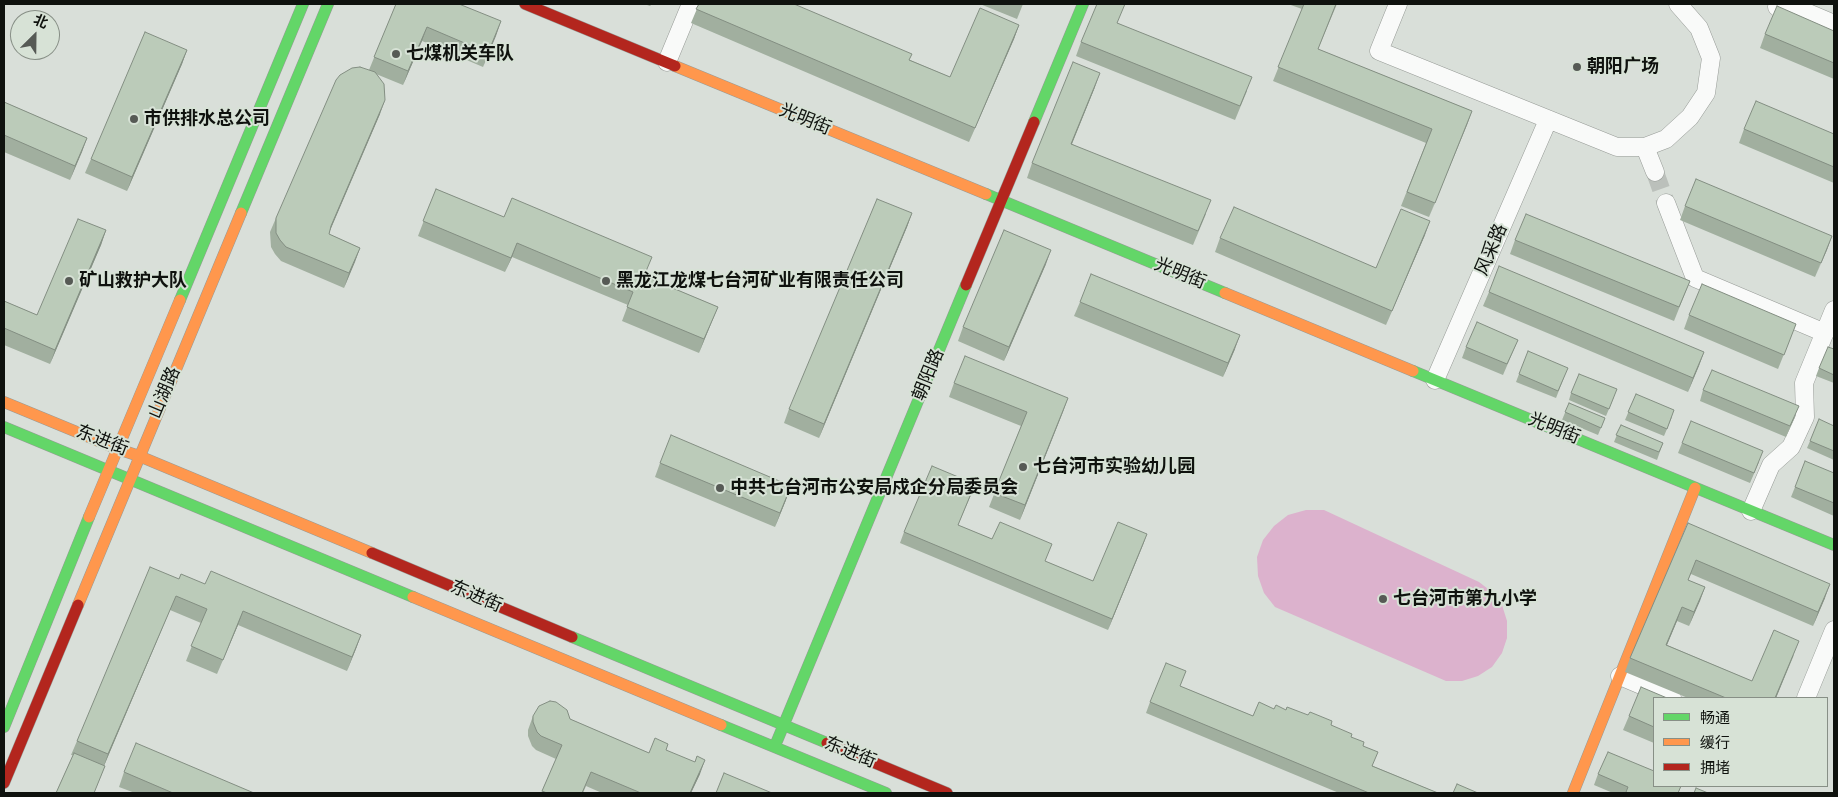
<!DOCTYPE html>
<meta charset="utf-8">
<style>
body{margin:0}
#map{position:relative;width:1838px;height:797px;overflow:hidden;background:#d9dfd9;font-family:"Varela Round","Noto Sans SC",sans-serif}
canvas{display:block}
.frame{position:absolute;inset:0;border:5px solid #0f120e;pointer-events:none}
.legend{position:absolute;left:1653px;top:697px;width:175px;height:90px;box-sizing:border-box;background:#d7e2d6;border:1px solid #878f86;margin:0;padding:6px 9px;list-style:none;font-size:15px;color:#0f120e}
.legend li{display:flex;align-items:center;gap:10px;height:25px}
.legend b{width:25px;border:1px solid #878f86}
.north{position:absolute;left:10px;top:10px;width:50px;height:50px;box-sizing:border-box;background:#d7e2d6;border:1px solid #878f86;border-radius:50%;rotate:23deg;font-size:14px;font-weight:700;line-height:20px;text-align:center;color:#0f120e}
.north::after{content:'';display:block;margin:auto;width:18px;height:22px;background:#565a55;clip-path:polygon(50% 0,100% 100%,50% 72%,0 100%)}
</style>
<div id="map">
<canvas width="1838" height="797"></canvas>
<div class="frame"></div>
<ul class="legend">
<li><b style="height:6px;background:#63d668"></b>畅通</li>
<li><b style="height:6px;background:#ff974d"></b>缓行</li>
<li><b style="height:6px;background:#b3261e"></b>拥堵</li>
</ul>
<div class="north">北</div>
</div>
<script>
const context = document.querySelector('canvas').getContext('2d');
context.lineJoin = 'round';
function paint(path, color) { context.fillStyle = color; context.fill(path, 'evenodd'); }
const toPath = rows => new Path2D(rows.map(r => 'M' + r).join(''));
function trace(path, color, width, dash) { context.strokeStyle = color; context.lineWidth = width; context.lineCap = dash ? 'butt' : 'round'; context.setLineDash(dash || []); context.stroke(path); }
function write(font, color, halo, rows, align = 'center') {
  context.font = font + ' "Varela Round","Noto Sans SC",sans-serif'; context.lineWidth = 4; context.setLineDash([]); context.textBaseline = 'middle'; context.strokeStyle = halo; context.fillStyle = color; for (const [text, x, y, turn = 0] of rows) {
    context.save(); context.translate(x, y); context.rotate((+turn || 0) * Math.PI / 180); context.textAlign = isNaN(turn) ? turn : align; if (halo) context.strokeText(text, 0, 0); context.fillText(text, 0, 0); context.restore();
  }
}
const green = toPath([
 [1306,510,1324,510,1479,582,1492,592,1502,605,1507,621,1507,638,1502,653,1492,667,1478,676,1462,681,1446,681,1275,607,1264,593,1258,576,1257,557,1263,540,1274,526,1288,515]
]);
const streetTunnel = toPath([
 [1655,172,1666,203]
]);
const street = toPath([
 [1398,4,1379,51,1617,147,1645,147,1666,139,1690,117,1706,93,1711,58,1699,28,1678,4],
 [1777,7,1801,10,1834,24],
 [667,62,691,4],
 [1645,147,1655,172],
 [1666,203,1695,278,1825,333],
 [1435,380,1548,120],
 [1751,511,1771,465,1791,447,1805,417,1804,383,1834,310],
 [1620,676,1672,698],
 [1806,698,1834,630]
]);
const fast = toPath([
 [1034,122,1083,4],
 [986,194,1225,293],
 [241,213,328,4],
 [180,300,303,4],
 [1413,371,1834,545],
 [4,427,413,597],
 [572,637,827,743],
 [721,725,886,793],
 [4,727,89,517],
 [777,741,966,285]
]);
const slow = toPath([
 [675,66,986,194],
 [1225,293,1413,371],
 [4,402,118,449,139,456,372,553],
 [89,517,180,300],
 [413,597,721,725],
 [78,605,241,213],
 [1573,793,1695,488]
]);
const jam = toPath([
 [525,4,675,66],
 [966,285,1034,122],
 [372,553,572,637],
 [827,743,947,793],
 [4,783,78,605]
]);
const wall = toPath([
 [396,4,501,21,483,67,422,41,403,85,376,74,380,114,330,230,329,234,360,248,344,288,281,261,275,254,271,247,270,232,276,218,369,70],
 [644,4,652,4,650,6],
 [699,4,910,60,950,77,1019,25,1014,39,969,142,691,23],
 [980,4,1023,4,1017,19],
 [1288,4,1337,4,1318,49,1472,111,1429,217,1401,206,1426,143,1273,81,1302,9],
 [1118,23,1247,91,1235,120,1076,56,1081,42],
 [1834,31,1834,79,1760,48,1765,34],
 [187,50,182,64,127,191,85,173,91,159],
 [1095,87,1072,144,1206,214,1193,245,1027,178,1032,163],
 [4,102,87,138,70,180,4,152],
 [1744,129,1834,134,1834,183,1739,143],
 [436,189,718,307,699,353,622,321,628,305,512,257,505,272,418,236],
 [1685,206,1832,236,1815,277,1680,220],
 [912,213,907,227,819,438,784,423,789,409],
 [106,230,101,245,50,364,4,345,4,301,37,315],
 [1425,235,1386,325,1215,252,1220,238,1376,268],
 [1515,240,1690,281,1674,321,1510,254],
 [1046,264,1004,361,958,341,963,327],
 [1489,292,1704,352,1688,392,1483,306],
 [1080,302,1235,349,1223,377,1074,316],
 [1689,315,1796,324,1778,369,1684,329],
 [1518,340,1503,375,1462,358,1466,347],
 [1834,349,1834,383,1816,376,1819,368],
 [1519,374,1565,375,1556,398,1516,382],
 [954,383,1068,398,1020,520,989,507,1021,426,949,397],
 [1703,390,1795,417,1786,437,1700,401],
 [1571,393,1614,397,1606,416,1569,400],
 [1636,394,1672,417,1664,436,1625,420],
 [1569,403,1605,418,1598,435,1562,420],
 [1621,425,1663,443,1657,460,1614,442],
 [1834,426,1834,460,1807,448,1810,441],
 [1682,443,1759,462,1750,483,1678,453],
 [660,463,786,500,775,527,655,477],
 [1834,473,1834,516,1791,497,1795,487],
 [971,495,958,525,1093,581,1147,534,1108,630,900,543,904,532],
 [1688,523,1825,598,1813,626,1691,574,1688,580,1705,587,1689,626,1677,621,1667,645,1752,681,1794,655,1776,698,1688,698,1625,672,1630,658],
 [179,579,205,584,361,635,347,671,238,625,217,674,186,661,201,623,170,610,104,766,105,766,94,793,56,793,73,755,71,755,77,741],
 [1180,686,1253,716,1274,709,1286,710,1331,725,1351,737,1363,746,1373,766,1438,793,1339,793,1146,713,1150,702],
 [1654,698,1654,743,1623,730,1629,716],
 [533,716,570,719,649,753,666,750,700,774,691,793,602,793,586,786,583,793,541,793,556,759,536,750,532,746,528,736,528,730],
 [124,772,254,793,135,793,119,787],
 [1598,774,1681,786,1678,793,1613,793,1594,785]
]);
const shadedWall = toPath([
 [501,21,496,36,483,67,488,53],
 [1019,25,1014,39,969,142,975,128],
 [427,27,422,41,403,85,408,71],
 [187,50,182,64,127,191,132,177],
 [1100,73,1095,87,1066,158,1071,144],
 [385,100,380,114,326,240,331,226],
 [1472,111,1467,125,1429,217,1435,203],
 [87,138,82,152,70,180,75,166],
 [912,213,907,227,819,438,824,424],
 [1430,221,1425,235,1386,325,1392,311],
 [106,230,101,245,50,364,55,350],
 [1832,236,1827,250,1815,277,1821,263],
 [517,243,512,257,505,272,511,258],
 [360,248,355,262,344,288,349,273],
 [1051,250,1046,264,1004,361,1009,347],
 [718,307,712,321,699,353,704,339],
 [1240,335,1235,349,1223,377,1228,363],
 [1704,352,1699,366,1688,392,1693,378],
 [1068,398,1063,412,1020,520,1025,505],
 [791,486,786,500,775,527,780,513],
 [1147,534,1143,545,1108,630,1112,619],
 [1830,584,1825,598,1813,626,1818,612],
 [1705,587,1700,601,1689,626,1694,612],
 [176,596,170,610,103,768,108,754],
 [1682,607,1677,621,1661,659,1666,645],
 [243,611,238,625,217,674,223,660],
 [361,635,356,649,347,671,352,657],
 [1799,641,1776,698,1775,698],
 [705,760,700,774,691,793,690,793]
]);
const building = toPath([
 [396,4,459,4,501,21,488,53,427,27,408,71,374,57,396,4],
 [699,4,794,4,912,54,909,60,950,77,980,8,1019,25,975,128,696,9,699,4],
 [1097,4,1125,4,1117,23,1252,77,1240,106,1081,42,1097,4],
 [1304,4,1336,4,1318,49,1472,111,1435,203,1407,192,1432,129,1278,67,1304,4],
 [1777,6,1834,31,1834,63,1765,34,1777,6],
 [145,32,187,50,132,177,91,159,145,32],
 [1073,62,1100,73,1071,144,1211,200,1198,231,1032,163,1073,62],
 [360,67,375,72,384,84,385,100,331,226,329,234,360,248,349,273,286,247,280,240,276,233,276,218,336,80,340,75,352,68,360,67],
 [1756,101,1834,134,1834,167,1744,129,1756,101],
 [4,102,87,138,75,166,4,135,4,102],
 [1696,179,1832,236,1821,263,1685,206,1696,179],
 [436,189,504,217,512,198,652,257,644,276,718,307,704,339,627,307,633,292,517,243,511,258,423,221,436,189],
 [877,199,912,213,824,424,789,409,877,199],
 [1234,207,1376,268,1401,209,1430,221,1392,311,1220,238,1234,207],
 [1526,214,1690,281,1679,307,1515,240,1526,214],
 [78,219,106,230,55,350,4,328,4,301,37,315,78,219],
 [1004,230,1051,250,1009,347,963,327,1004,230],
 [1499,266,1704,352,1693,378,1489,292,1499,266],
 [1091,274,1240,335,1228,363,1080,302,1091,274],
 [1702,284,1796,324,1784,355,1689,315,1702,284],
 [1477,322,1518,340,1507,364,1466,347,1477,322],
 [1828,347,1834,349,1834,375,1819,368,1828,347],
 [1528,351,1568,368,1558,391,1519,374,1528,351],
 [965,356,1068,398,1025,505,994,493,1027,412,954,383,965,356],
 [1712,370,1799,406,1790,426,1703,390,1712,370],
 [1579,374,1617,389,1609,409,1571,393,1579,374],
 [1636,394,1674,410,1667,429,1628,412,1636,394],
 [1569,403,1605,418,1601,428,1565,412,1569,403],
 [1819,419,1834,426,1834,451,1810,441,1819,419],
 [1691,421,1763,451,1754,473,1682,443,1691,421],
 [1621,425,1663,443,1659,452,1616,435,1621,425],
 [671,435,791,486,780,513,660,463,671,435],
 [1805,461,1834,473,1834,503,1795,487,1805,461],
 [932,466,975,484,958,525,992,539,1000,522,1052,544,1045,561,1093,581,1118,522,1147,534,1112,619,904,532,932,466],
 [1688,523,1830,584,1818,612,1696,560,1688,580,1705,587,1694,612,1682,607,1666,645,1752,681,1774,630,1799,641,1775,698,1726,698,1630,658,1688,523],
 [150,567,179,579,181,574,205,584,211,571,361,635,352,657,243,611,223,660,191,646,207,609,176,596,108,754,77,741,150,567],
 [1166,663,1186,671,1180,686,1253,716,1259,702,1274,709,1276,705,1286,710,1287,707,1308,715,1310,712,1332,721,1331,725,1352,734,1351,737,1364,742,1363,746,1378,752,1372,766,1438,793,1369,793,1150,702,1166,663],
 [1641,687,1667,698,1654,698,1654,727,1629,716,1641,687],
 [550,701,556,702,567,710,570,719,649,753,655,738,668,744,666,750,695,762,697,756,705,760,690,793,641,793,591,772,582,793,547,793,542,791,562,745,541,736,537,732,533,722,533,716,539,706,550,701],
 [136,743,254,793,173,793,124,772,136,743],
 [1608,752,1654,771,1654,786,1681,786,1678,793,1629,793,1626,792,1628,787,1598,774,1608,752],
 [74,753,105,766,94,793,56,793,74,753],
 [724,773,772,793,716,793,724,773],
 [1457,784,1478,793,1453,793,1457,784],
 [1696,788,1708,793,1694,793,1696,788]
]);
const markers = [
 [396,54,5,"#565a55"],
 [1577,67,5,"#565a55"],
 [134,119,5,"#565a55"],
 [69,281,5,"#565a55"],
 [606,281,5,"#565a55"],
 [1023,467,5,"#565a55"],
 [720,488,5,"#565a55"],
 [1383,599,5,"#565a55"]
];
const poiNames = [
 ["七煤机关车队",406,54],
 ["朝阳广场",1587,67],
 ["市供排水总公司",144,119],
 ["矿山救护大队",79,281],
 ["黑龙江龙煤七台河矿业有限责任公司",616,281],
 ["七台河市实验幼儿园",1033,467],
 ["中共七台河市公安局戍企分局委员会",730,488],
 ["七台河市第九小学",1393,599]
];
const streetNames = [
 ["光明街",805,120,22],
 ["风采路",1492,250,-67],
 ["光明街",1180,274,22],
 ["朝阳路",929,375,-68],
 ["山湖路",165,393,-67],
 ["光明街",1554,429,22],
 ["东进街",102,441,21],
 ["东进街",476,597,23],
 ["东进街",850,753,22]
];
paint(green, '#dcb2cd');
trace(streetTunnel, '#bbc0bb', 18, [18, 9]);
trace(street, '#979b97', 19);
trace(fast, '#979b97', 12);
trace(slow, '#979b97', 12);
trace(jam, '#979b97', 12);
trace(street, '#f9faf9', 18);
trace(fast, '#63d668', 11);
trace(slow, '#ff974d', 11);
trace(jam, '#b3261e', 11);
paint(wall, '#a1af9f');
paint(shadedWall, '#838e82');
paint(building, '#bbcbb9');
trace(building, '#838e82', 1);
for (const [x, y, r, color] of markers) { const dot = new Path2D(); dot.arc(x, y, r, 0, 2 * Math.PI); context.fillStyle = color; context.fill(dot); trace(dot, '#d7e2d6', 2); }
write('bold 18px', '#0f120e', '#d7e2d6', poiNames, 'left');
write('18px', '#0f120e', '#d7e2d6', streetNames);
</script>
